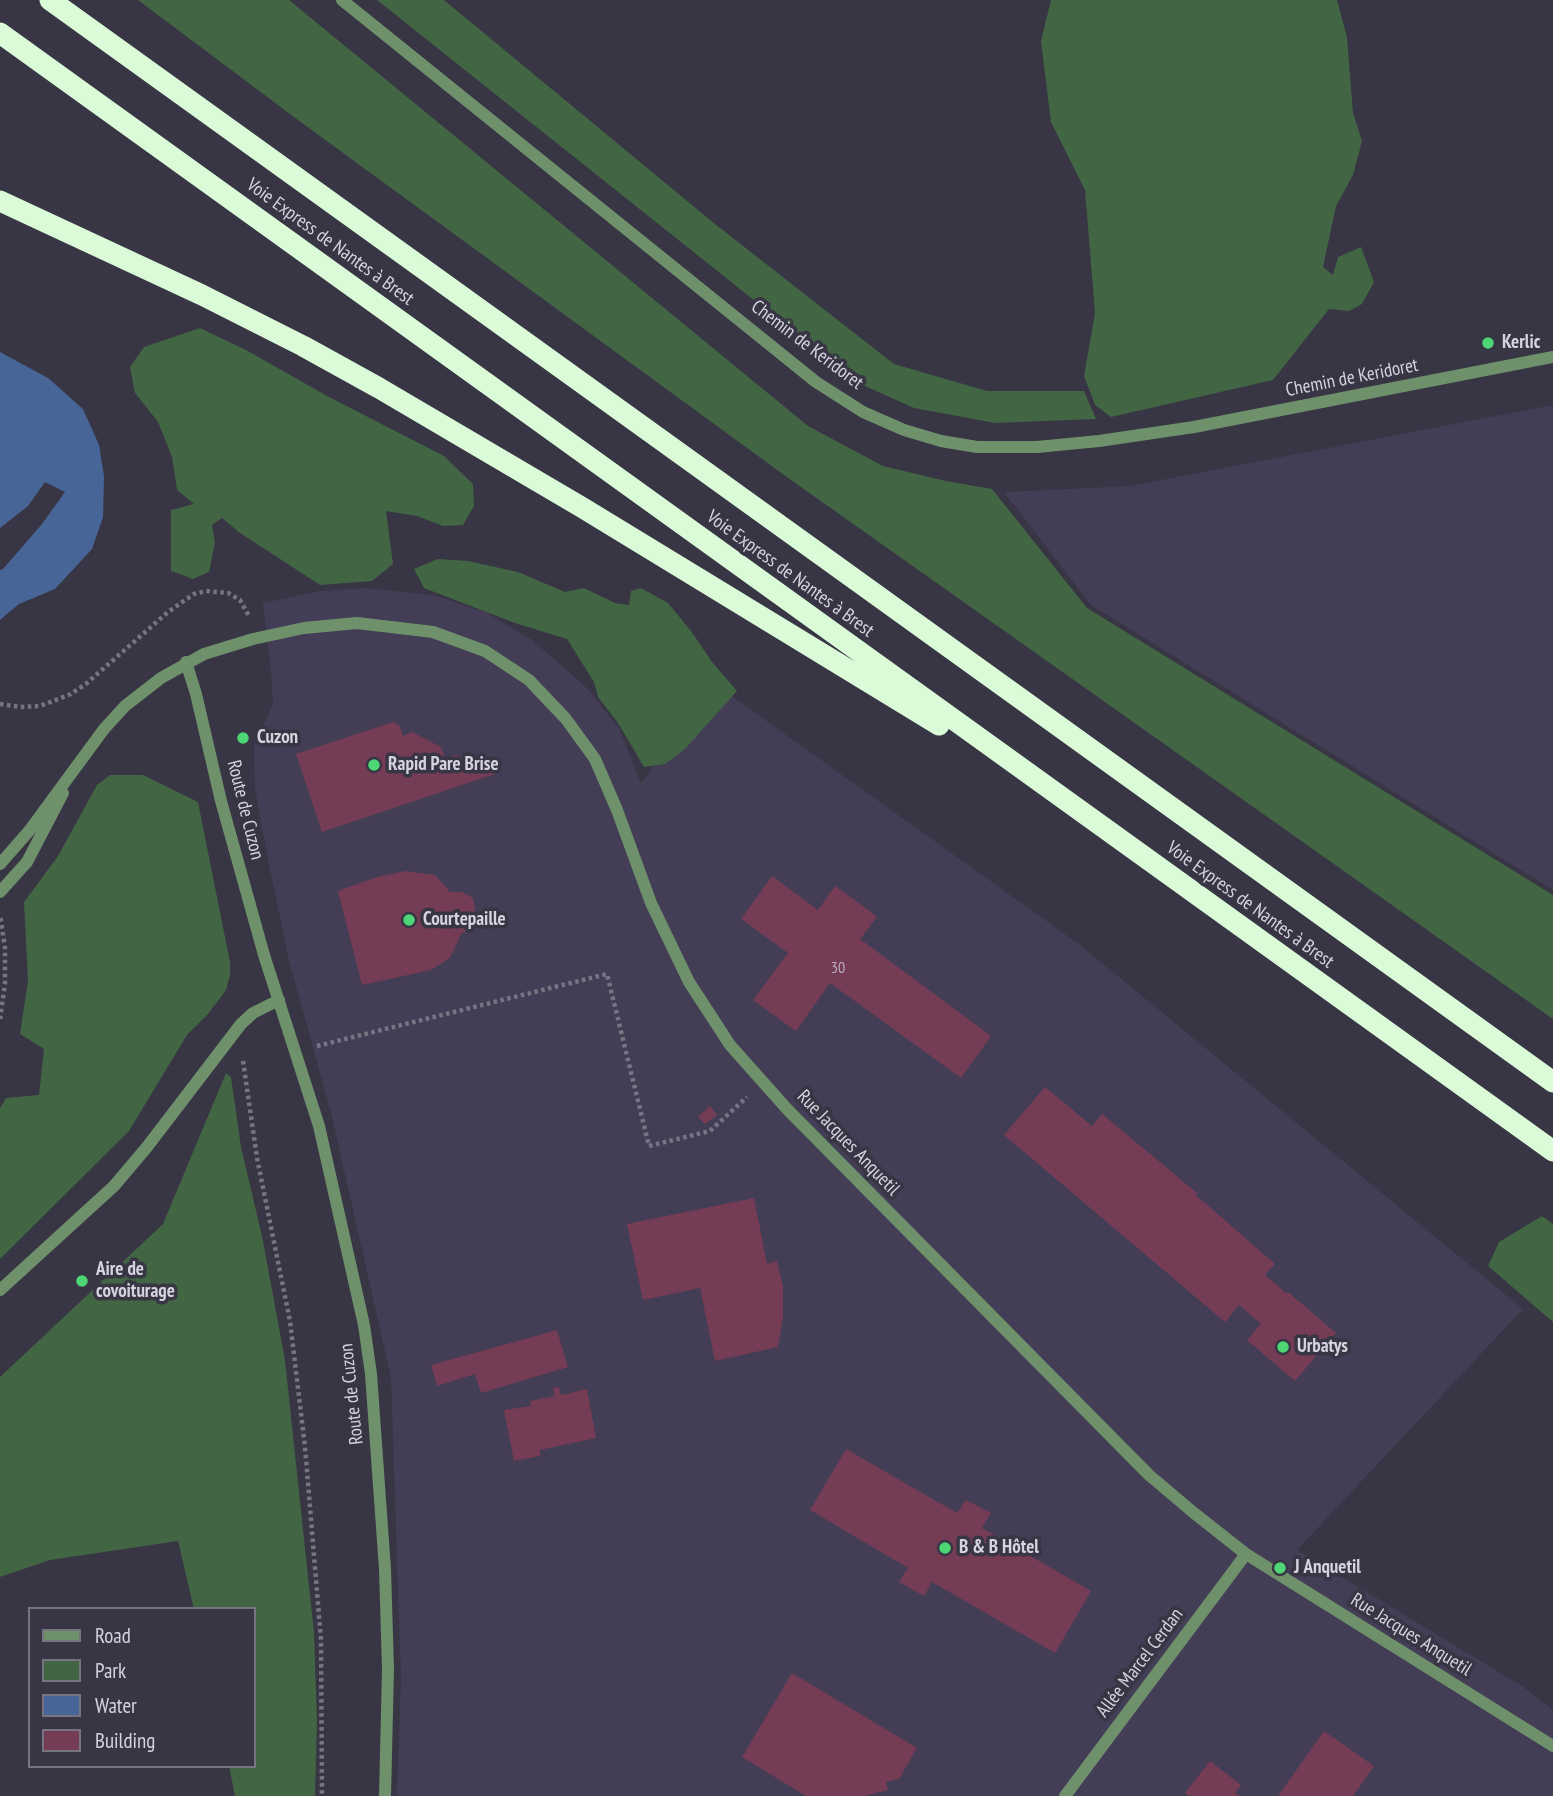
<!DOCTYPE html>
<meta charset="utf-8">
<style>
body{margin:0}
#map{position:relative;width:1553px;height:1796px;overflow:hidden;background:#383545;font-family:"PT Sans Narrow",sans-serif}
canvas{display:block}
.legend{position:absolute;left:28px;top:1607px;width:228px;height:161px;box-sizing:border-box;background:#383545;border:2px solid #777482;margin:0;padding:9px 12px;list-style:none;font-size:21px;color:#d5d3de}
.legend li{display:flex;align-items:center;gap:14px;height:35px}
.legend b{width:35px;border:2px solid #777482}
</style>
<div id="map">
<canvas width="1553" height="1796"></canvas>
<ul class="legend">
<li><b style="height:9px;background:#6e906b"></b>Road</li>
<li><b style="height:19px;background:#426543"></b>Park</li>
<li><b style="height:19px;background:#476596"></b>Water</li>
<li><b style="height:19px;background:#753c55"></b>Building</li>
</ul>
</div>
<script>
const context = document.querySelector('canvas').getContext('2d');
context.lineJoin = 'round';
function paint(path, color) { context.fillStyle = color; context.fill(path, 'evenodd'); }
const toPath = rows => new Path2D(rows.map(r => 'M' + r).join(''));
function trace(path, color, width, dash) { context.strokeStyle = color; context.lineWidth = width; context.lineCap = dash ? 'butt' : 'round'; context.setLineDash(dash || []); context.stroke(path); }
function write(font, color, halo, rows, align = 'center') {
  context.font = font + ' "PT Sans Narrow",sans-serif'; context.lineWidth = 7; context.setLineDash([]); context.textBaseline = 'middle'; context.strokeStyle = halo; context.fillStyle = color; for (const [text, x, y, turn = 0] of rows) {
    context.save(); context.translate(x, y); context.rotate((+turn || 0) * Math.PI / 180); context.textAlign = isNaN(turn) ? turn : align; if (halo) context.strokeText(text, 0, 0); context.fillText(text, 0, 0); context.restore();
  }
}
const built = toPath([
 [1553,405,1553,890,1091,605,1004,492,1130,486],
 [366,588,432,595,486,612,532,640,585,686,619,728,641,783,715,684,1080,945,1523,1309,1297,1550,1522,1686,1553,1710,1553,1796,397,1796,401,1679,391,1378,332,1117,289,960,270,870,255,789,254,745,273,704,271,671,263,603,320,591]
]);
const green = toPath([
 [138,0,289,0,808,426,883,466,946,481,992,489,1087,608,1553,895,1553,1019,784,475,298,120],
 [377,0,444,0,715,224,894,364,987,391,1084,391,1096,419,995,423,914,408,858,383],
 [1051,0,1337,0,1347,37,1353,113,1362,141,1353,175,1336,206,1323,267,1333,275,1338,257,1361,247,1374,282,1362,304,1349,311,1329,309,1273,380,1111,417,1095,405,1084,376,1095,313,1085,190,1051,122,1041,41],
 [200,328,246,350,329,397,444,456,473,484,474,506,463,525,443,526,417,516,386,511,393,564,372,581,320,585,240,533,222,518,212,525,215,543,209,572,193,579,171,571,171,510,194,504,177,490,172,457,158,422,135,393,130,367,144,347],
 [438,559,468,561,518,572,565,592,584,588,615,603,629,605,631,591,641,588,668,603,691,631,712,662,737,691,685,749,665,764,644,767,618,723,598,697,594,682,567,639,515,623,424,588,414,569],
 [110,775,143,775,198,802,230,962,230,975,226,990,208,1014,187,1035,129,1131,0,1259,0,1108,6,1098,39,1095,44,1049,20,1034,28,981,24,902,58,856,97,785],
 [226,1073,231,1077,241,1147,262,1236,285,1360,314,1633,317,1721,315,1796,235,1796,229,1766,254,1766,254,1609,194,1609,178,1541,50,1560,0,1577,0,1377,163,1224],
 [1542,1216,1553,1224,1553,1322,1488,1266,1499,1242]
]);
const water = toPath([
 [0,352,48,378,83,409,99,445,104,476,103,517,92,549,55,589,19,604,0,620,0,570,3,569,42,524,65,492,45,482,28,506,0,528]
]);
const building = toPath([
 [393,722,399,725,403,736,412,732,441,747,445,758,456,755,495,774,322,832,296,754],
 [406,871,435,875,450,892,462,892,473,898,475,910,472,929,461,934,450,958,431,970,362,985,338,891,377,877],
 [772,876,818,910,835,886,867,909,877,917,860,939,991,1036,961,1078,830,983,796,1031,753,1000,788,953,741,919],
 [1045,1087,1092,1126,1102,1114,1197,1193,1196,1196,1205,1203,1275,1264,1265,1275,1286,1293,1288,1292,1336,1333,1295,1381,1247,1340,1261,1324,1239,1305,1225,1322,1004,1135],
 [710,1106,717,1115,705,1124,698,1117],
 [754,1198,767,1264,777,1261,783,1286,783,1317,778,1347,715,1361,700,1288,643,1300,627,1224],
 [557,1330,568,1367,481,1393,475,1374,437,1386,431,1365],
 [559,1387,561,1395,587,1389,596,1438,540,1450,540,1456,514,1461,504,1410,531,1406,530,1401,555,1396,553,1388],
 [846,1449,957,1513,966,1500,991,1513,982,1528,1091,1591,1055,1653,932,1582,924,1596,911,1589,899,1582,908,1568,810,1510],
 [792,1673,917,1748,899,1779,886,1782,888,1790,864,1796,806,1796,742,1757],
 [1324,1731,1374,1766,1353,1796,1278,1796],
 [1210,1761,1241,1785,1235,1793,1240,1796,1189,1796,1185,1793]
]);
const path = toPath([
 [0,704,20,707,40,706,71,694,87,683,168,612,194,594,206,591,228,593,240,600,249,616],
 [0,1019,5,984,5,948,0,915],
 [317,1046,607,974,649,1146,710,1131,747,1097],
 [243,1061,257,1158,290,1321,305,1447,321,1640,322,1796]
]);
const minor = toPath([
 [342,0,816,382,863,412,904,430,941,441,977,447,1037,447,1099,441,1194,427,1553,357],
 [186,662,196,694,221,801,264,955,319,1126,364,1325,371,1374,385,1569,388,1669,385,1796],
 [0,864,29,831,104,729,125,706,161,678,204,654,253,639,304,628,357,623,433,632,485,651,529,680,566,719,595,759,617,810,651,903,689,982,730,1045,787,1109,1149,1475,1194,1513,1246,1554,1553,1746],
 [0,892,27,862,63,793],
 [0,1290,114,1186,147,1147,241,1024,253,1013,279,1000],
 [1065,1796,1246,1554]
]);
const highway = toPath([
 [50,0,1553,1082],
 [0,33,1553,1151],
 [0,201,202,295,303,346,379,388,583,508,939,725]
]);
const markers = [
 [1488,343,7,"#4ed675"],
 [243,738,7,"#4ed675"],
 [374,765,7,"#4ed675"],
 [409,920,7,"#4ed675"],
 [82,1281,7,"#4ed675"],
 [1283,1347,7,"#4ed675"],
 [945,1548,7,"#4ed675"],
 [1280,1568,7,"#4ed675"]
];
const numberNames = [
 ["30",838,968]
];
const streetNames = [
 ["Voie Express de Nantes à Brest",330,242,36],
 ["Chemin de Keridoret",807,345,37],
 ["Chemin de Keridoret",1352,378,-11],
 ["Voie Express de Nantes à Brest",790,574,36],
 ["Route de Cuzon",245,810,76],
 ["Voie Express de Nantes à Brest",1250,905,36],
 ["Rue Jacques Anquetil",848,1143,46],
 ["Route de Cuzon",352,1394,-96],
 ["Rue Jacques Anquetil",1411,1635,32],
 ["Allée Marcel Cerdan",1140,1663,-53]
];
const poiNames = [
 ["Kerlic",1502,343],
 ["Cuzon",257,738],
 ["Rapid Pare Brise",388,765],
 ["Courtepaille",423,920],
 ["Aire de",96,1270],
 ["covoiturage",96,1292],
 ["Urbatys",1297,1347],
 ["B & B Hôtel",959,1548],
 ["J Anquetil",1294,1568]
];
paint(built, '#433e55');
paint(green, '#426543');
paint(water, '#476596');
paint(building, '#753c55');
trace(path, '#787583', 4.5, [3.5, 3.5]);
trace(minor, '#6e906b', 12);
trace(highway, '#dbfbd8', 21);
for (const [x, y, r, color] of markers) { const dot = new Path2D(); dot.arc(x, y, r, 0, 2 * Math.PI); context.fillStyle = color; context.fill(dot); trace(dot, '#383545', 2.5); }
write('16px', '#bdadbc', null, numberNames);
write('19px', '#d5d3de', '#383545', streetNames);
write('bold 19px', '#d5d3de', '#383545', poiNames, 'left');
</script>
